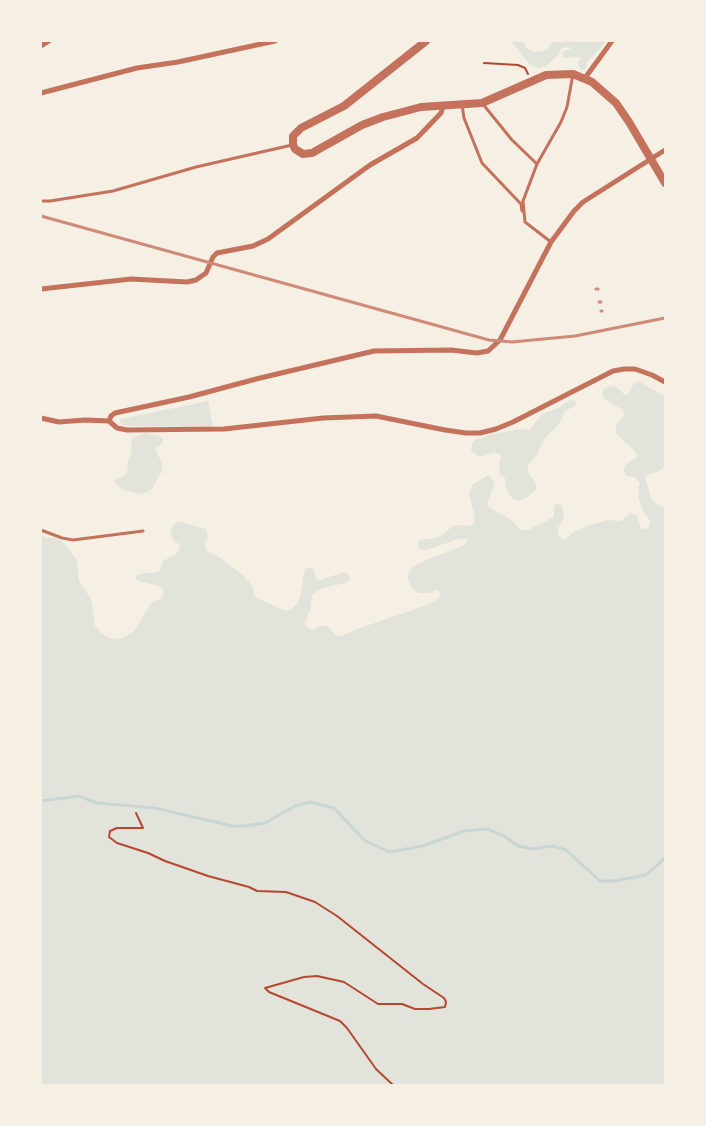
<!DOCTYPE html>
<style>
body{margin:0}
#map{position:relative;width:706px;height:1126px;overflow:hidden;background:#f6efe4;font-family:"PT Sans Narrow",sans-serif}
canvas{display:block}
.frame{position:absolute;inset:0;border:42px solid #f6efe4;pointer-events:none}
</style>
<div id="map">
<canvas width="706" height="1126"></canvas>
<div class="frame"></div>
</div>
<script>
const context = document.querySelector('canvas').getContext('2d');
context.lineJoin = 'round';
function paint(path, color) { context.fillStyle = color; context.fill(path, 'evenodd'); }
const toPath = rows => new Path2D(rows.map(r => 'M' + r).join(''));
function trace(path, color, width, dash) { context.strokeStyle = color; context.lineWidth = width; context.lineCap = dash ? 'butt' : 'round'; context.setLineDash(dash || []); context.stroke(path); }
const green = toPath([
 [511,41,523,41,527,48,531,51,535,52,543,51,549,47,553,41,607,41,587,62,586,69,583,70,579,67,578,62,581,57,564,58,562,52,572,48,566,47,561,49,557,56,545,67,538,68,530,65],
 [638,381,665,396,665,466,657,472,646,475,645,478,652,500,659,506,665,507,665,1085,41,1085,41,535,48,538,56,538,63,542,72,553,77,561,79,581,91,599,95,626,101,633,112,639,122,638,130,634,135,630,150,605,153,601,161,599,163,596,163,590,160,586,142,582,136,579,136,576,139,574,157,572,160,570,163,561,176,554,180,548,180,545,173,540,170,531,176,522,181,522,206,529,208,537,205,544,207,551,219,557,244,576,252,586,255,597,283,610,289,611,298,603,302,587,303,576,306,569,313,567,316,579,318,581,344,572,349,575,350,579,346,583,327,587,318,590,312,595,310,611,304,624,309,629,314,630,319,626,327,626,337,636,341,636,357,629,424,606,436,600,440,596,440,592,436,590,429,593,419,593,412,588,408,578,409,571,415,566,424,561,465,545,467,541,466,538,455,540,427,550,420,550,417,544,420,540,436,538,443,534,453,526,460,525,470,526,474,523,475,518,469,494,472,485,488,475,495,482,487,504,490,508,509,518,521,530,528,530,554,517,554,507,556,504,560,503,563,509,564,519,558,528,558,534,562,539,566,539,572,533,587,526,608,520,621,521,630,513,637,516,641,528,644,529,648,528,650,523,649,519,643,511,639,499,638,488,640,483,634,477,627,476,623,470,626,465,637,456,635,451,616,434,616,424,624,416,623,410,604,399,602,393,604,388,611,386,616,387,625,395,628,394,634,383],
 [570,400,574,400,576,403,575,406,565,411,560,423,545,438,537,454,527,467,529,474,534,480,537,488,534,492,523,500,515,500,509,495,506,488,505,478,500,474,499,465,501,456,497,453,493,453,480,457,471,451,472,443,475,440,493,434,522,429,529,430,542,414,560,407],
 [208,401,213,427,124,426,121,424,120,419],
 [144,433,159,436,163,439,162,444,156,447,155,449,162,463,162,470,152,489,145,493,140,494,123,490,117,485,115,481,118,478,124,476,128,472,127,465,131,454,132,438]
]);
const stream = toPath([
 [41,801,79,796,97,803,155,808,232,826,245,826,265,823,295,806,310,802,334,808,364,840,389,852,423,846,464,831,488,829,504,836,518,846,533,849,552,846,566,850,600,881,614,881,646,875,665,858]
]);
const path = toPath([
 [484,63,518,65,525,68,528,74],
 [136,813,143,828,117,828,110,831,109,837,117,843,148,853,165,861,208,876,249,887,257,891,286,892,315,902,337,916,423,984,444,998,446,1002,445,1007,429,1009,415,1009,402,1004,378,1004,344,982,317,976,304,977,265,988,269,992,340,1021,347,1028,376,1069,393,1085]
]);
const service = toPath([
 [482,103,512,140,537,164],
 [462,105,464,118,482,163,521,204,522,211],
 [41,201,50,201,113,191,196,167,292,145],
 [551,242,525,222,523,201,537,164,561,122,567,107,573,74],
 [41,530,62,538,73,540,143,531]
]);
const minor = toPath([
 [41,46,49,41],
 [585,78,612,41],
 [41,93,137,68,178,62,275,41],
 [41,289,131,279,187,282,196,280,206,273,213,257,217,253,253,246,268,239,370,165,417,138,441,113,443,106],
 [41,418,59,422,85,420,109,421],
 [109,421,111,416,115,413,189,397,256,379,374,351,451,350,477,353,488,351,500,340,551,242,574,211,583,202,665,150],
 [109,421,117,428,127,430,224,429,323,418,376,416,445,430,466,433,480,433,496,429,513,422,613,371,624,369,635,369,652,375,665,382]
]);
const tertiary = toPath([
 [426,41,344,106,301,128,293,136,293,145,295,149,303,154,312,153,362,125,383,117,421,107,482,103,546,75,573,74,592,82,616,103,629,122,665,183]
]);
const rail = toPath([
 [41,216,489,340,512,342,575,336,665,318],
 [596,289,598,289],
 [599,302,601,302],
 [601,311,602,311]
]);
paint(green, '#e2e4dc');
trace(stream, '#c9d6d2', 3);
trace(path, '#b5482f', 2);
trace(service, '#c5725c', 3);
trace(minor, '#c5725c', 5);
trace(tertiary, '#c5725c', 8);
trace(rail, '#cf8b77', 3);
</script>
